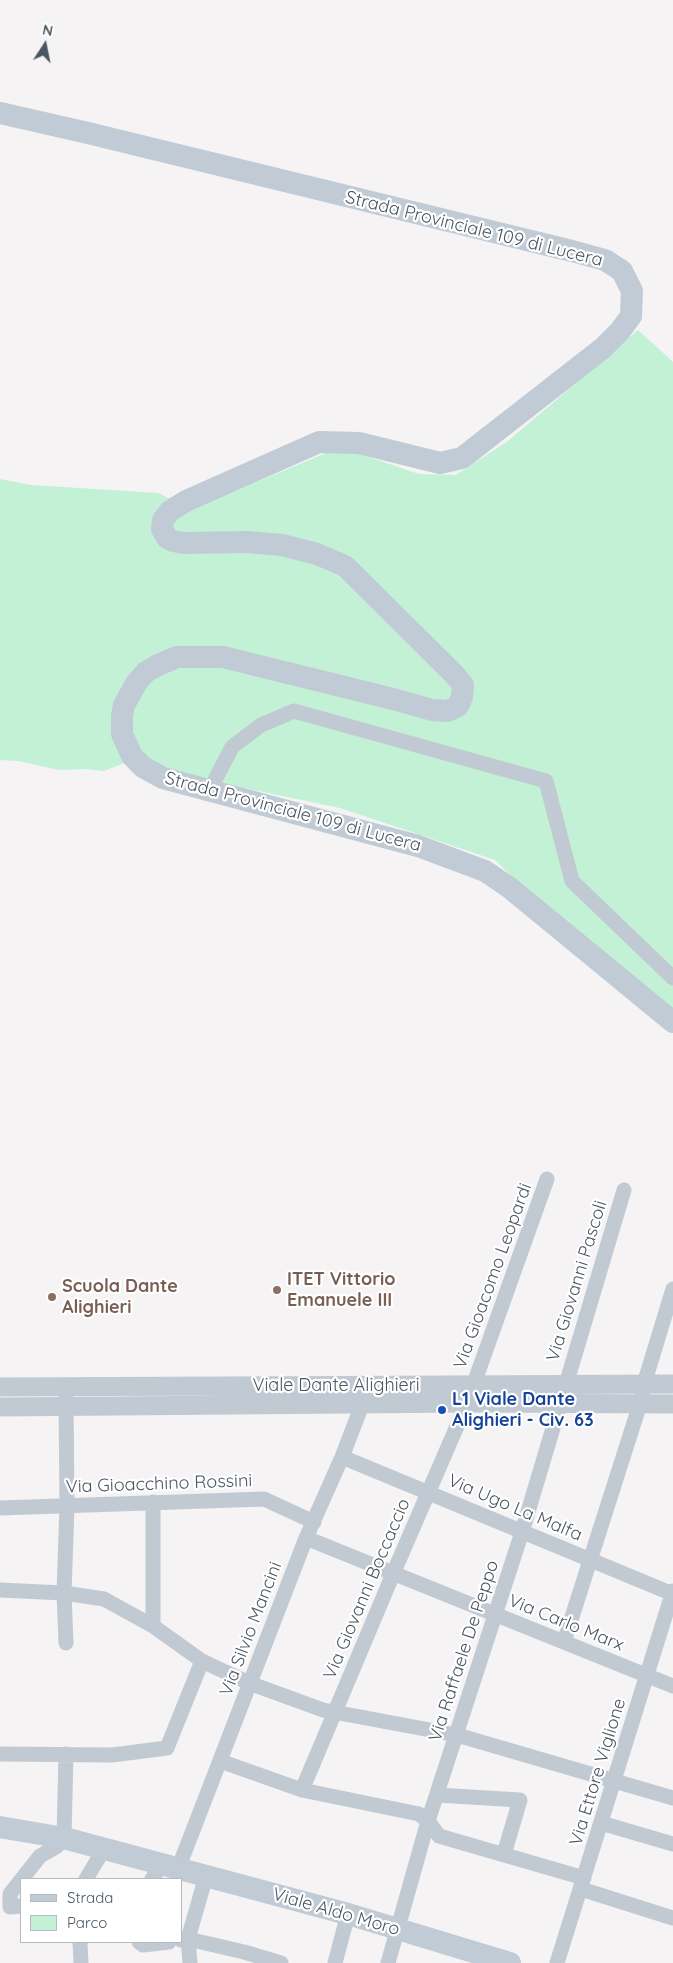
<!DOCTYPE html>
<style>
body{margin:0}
#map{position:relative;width:673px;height:1963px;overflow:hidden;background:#f5f3f3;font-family:Quicksand,sans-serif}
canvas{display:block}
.legend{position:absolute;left:20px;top:1878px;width:162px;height:65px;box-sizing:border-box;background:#fff;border:1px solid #b7bbc0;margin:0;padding:6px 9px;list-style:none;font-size:15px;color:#4a5661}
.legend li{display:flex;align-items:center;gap:10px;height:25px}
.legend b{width:25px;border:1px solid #b7bbc0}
.north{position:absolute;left:20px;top:20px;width:50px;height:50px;-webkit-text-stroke:4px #fff;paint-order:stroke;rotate:11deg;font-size:14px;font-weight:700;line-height:20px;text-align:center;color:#4a5661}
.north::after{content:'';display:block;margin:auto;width:18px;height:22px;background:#4a5661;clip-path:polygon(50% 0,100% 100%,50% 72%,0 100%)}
</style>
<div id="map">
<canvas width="673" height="1963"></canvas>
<ul class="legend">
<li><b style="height:6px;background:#c1cbd6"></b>Strada</li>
<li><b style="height:14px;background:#c3f1d5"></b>Parco</li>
</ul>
<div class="north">N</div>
</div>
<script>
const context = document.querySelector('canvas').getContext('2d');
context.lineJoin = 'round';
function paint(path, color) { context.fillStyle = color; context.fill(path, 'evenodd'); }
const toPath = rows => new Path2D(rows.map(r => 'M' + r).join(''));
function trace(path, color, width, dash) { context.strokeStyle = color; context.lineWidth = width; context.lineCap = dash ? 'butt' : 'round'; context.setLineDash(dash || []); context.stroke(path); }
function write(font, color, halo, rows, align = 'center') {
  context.font = font + ' Quicksand,sans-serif'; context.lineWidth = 4.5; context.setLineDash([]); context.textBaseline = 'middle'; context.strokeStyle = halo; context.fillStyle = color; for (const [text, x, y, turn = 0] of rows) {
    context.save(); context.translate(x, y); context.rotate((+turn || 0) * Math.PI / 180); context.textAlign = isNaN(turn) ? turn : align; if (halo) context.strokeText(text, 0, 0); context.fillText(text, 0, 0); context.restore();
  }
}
const green = toPath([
 [638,330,673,362,673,1012,543,907,495,860,340,808,186,776,140,757,104,771,85,769,59,770,18,761,0,760,0,479,31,485,158,493,192,509,326,453,354,452,419,474,456,475,508,441]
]);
const minor = toPath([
 [213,792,215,780,232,747,261,725,294,711,546,781,572,881,673,978],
 [66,1397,67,1506,64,1593,66,1643],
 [342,1457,673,1594],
 [153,1502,153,1626],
 [0,1508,264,1499,314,1522],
 [306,1538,673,1686],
 [0,1590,64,1593,104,1599,153,1626,202,1661,249,1683,323,1710,457,1735,673,1798],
 [564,1642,640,1404,644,1384,673,1289],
 [0,1754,112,1755,167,1748,202,1661],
 [220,1761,302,1790,419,1814,428,1821,439,1836,584,1878],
 [302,1790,393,1574,467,1403,547,1179],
 [437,1795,520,1800,504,1854],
 [601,1823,673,1844],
 [178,1869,306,1538,342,1457,362,1405],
 [86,1879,104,1849],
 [152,1879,162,1864],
 [581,1889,673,1918],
 [21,1906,10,1907,10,1894,40,1856,56,1847,64,1838,66,1754],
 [181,1940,188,1939,244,1952,281,1963],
 [80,1942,81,1963],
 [139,1942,143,1945,169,1942],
 [190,1963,188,1939,206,1876],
 [335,1963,348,1914],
 [388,1963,428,1821,522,1532,624,1190],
 [557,1963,673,1591]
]);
const tertiary = toPath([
 [0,1387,673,1384],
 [0,1407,467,1403,673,1404]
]);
const secondary = toPath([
 [0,113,88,133,572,251,605,260,622,271,632,291,631,316,620,331,603,348,462,458,440,463,359,443,319,442,186,501,170,511,163,520,162,529,167,538,173,541,184,543,246,542,282,545,317,554,345,566,455,675,463,685,462,697,458,706,448,711,432,710,397,700,223,657,177,657,158,665,146,672,137,682,124,705,122,716,122,734,132,756,143,767,163,778,418,846,485,871,510,888,673,1022],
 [0,1827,64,1838,348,1914,510,1963]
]);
const markers = [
 [277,1290,5,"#8d6e63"],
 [52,1297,5,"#8d6e63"],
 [442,1410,5,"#1a4fb4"]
];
const streetNames = [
 ["Strada Provinciale 109 di Lucera",474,229,14],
 ["Strada Provinciale 109 di Lucera",293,812,15],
 ["Via Gioacomo Leopardi",493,1276,-70],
 ["Via Giovanni Pascoli",577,1281,-73],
 ["Viale Dante Alighieri",336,1386],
 ["Via Gioacchino Rossini",159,1484,-2],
 ["Via Ugo La Malfa",515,1508,23],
 ["Via Giovanni Boccaccio",367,1589,-67],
 ["Via Carlo Marx",566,1623,22],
 ["Via Silvio Mancini",251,1629,-69],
 ["Via Raffaele De Peppo",464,1651,-72],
 ["Via Ettore Viglione",598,1772,-73],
 ["Viale Aldo Moro",336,1912,16]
];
const educationNames = [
 ["ITET Vittorio",287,1280],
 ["Emanuele III",287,1301],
 ["Scuola Dante",62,1287],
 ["Alighieri",62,1308]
];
const transitNames = [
 ["L1 Viale Dante",452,1400],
 ["Alighieri - Civ. 63",452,1421]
];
paint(green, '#c3f1d5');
trace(minor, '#c1cad2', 15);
trace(tertiary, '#c1cad2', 19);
trace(secondary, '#c1cbd6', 22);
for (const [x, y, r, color] of markers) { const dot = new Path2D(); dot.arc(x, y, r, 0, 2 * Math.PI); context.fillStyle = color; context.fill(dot); trace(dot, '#fff', 2); }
write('18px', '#4a5661', '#fff', streetNames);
write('bold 18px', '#785e54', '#fff', educationNames, 'left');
write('bold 18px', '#164399', '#fff', transitNames, 'left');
</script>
